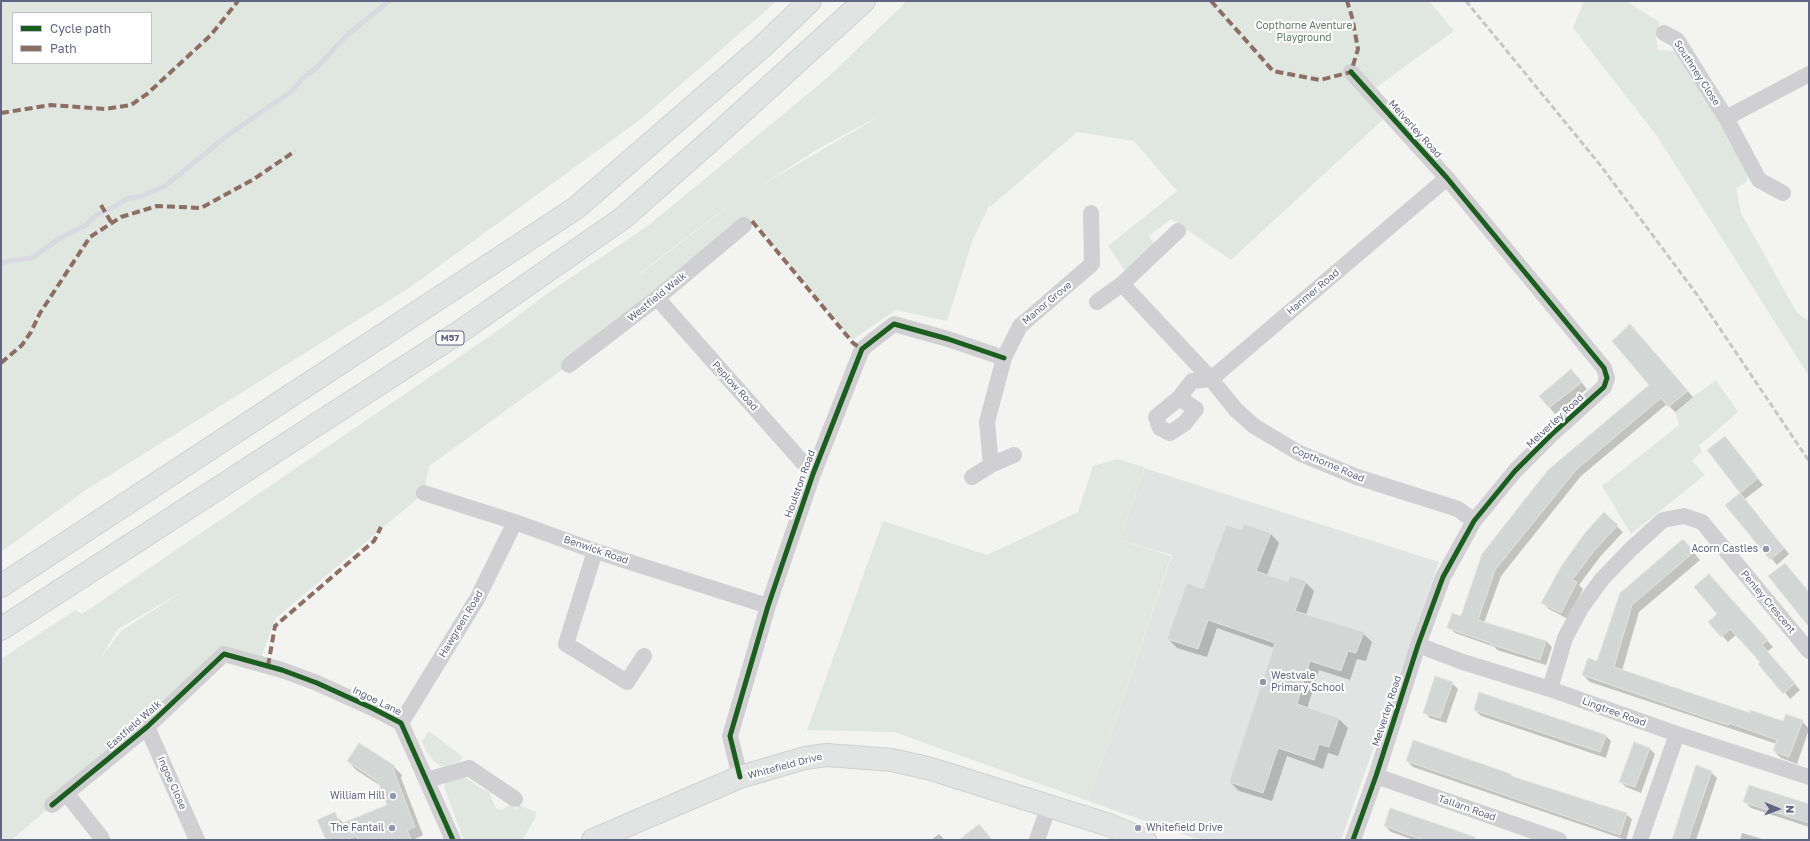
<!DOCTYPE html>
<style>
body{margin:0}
#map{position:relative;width:1810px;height:841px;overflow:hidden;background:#f3f4f1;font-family:"Golos Text",sans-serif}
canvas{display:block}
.frame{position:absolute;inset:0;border:2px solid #606584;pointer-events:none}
.legend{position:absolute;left:12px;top:12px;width:140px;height:52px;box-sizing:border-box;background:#fff;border:1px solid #bfc1ce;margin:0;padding:5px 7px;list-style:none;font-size:12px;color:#606584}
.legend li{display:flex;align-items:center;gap:8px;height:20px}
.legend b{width:20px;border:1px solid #bfc1ce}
.north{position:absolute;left:1758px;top:789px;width:40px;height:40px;-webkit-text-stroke:3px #fff;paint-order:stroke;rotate:91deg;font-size:11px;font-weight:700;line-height:16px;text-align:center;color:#606584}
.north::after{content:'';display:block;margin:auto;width:14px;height:18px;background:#606584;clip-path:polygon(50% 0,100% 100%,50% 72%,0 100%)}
</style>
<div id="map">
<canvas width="1810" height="841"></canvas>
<div class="frame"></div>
<ul class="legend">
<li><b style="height:5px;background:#1b5e20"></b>Cycle path</li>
<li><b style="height:5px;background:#8d6e63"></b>Path</li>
</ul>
<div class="north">N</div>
</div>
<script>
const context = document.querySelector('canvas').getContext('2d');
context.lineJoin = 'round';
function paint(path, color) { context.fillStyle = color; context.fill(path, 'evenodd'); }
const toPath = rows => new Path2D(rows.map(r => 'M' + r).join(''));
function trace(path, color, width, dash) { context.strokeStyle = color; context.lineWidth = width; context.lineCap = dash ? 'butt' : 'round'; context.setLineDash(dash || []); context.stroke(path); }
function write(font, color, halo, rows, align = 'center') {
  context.font = font + ' "Golos Text",sans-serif'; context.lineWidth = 4; context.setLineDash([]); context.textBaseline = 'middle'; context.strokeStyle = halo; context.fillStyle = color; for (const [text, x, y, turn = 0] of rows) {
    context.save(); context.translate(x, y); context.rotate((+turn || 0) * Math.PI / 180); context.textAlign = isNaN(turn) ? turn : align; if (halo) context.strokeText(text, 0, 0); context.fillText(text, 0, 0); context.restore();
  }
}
const built = toPath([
 [1144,468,1439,562,1341,840,1199,840,1088,801,1172,555,1120,540]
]);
const green = toPath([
 [1,1,777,1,641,119,409,288,83,492,1,552],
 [13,13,151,13,151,63,13,63],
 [907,1,1429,1,1454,31,1370,92,1389,114,1231,260,1171,219,1149,236,1158,249,1126,272,1108,246,1177,191,1134,141,1077,132,990,207,990,204,973,239,947,321,896,310,852,340,752,219,569,365,429,466,424,493,275,619,259,664,224,654,12,840,1,840,1,659,75,610,82,614,503,327,548,293,649,225,827,78],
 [883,114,757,188,823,146],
 [734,202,641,273,640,273,724,209],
 [187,589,121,631,100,659,118,629],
 [1584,1,1626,1,1658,21,1660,23,1656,38,1658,50,1676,51,1717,118,1748,176,1746,182,1736,188,1741,213,1797,313,1809,321,1809,376,1657,136,1573,28],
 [1716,380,1738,412,1699,446,1702,451,1692,461,1705,475,1631,534,1602,486,1679,425,1675,410],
 [1117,459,1144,467,1120,540,1171,556,1088,801,894,732,807,730,883,521,987,555,1078,512,1093,466],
 [429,731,458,753,463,758,460,761,447,766,440,766,434,761,426,751,422,741],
 [456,777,466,778,479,787,489,792,496,808,502,810,507,806,512,806,516,809,519,805,536,812,535,819,522,840,464,840,444,787,448,779]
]);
const shadow = toPath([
 [1636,331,1693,397,1675,412,1667,404,1581,476,1501,576,1484,623,1546,641,1552,647,1546,665,1497,650,1495,647,1455,633,1449,627,1461,617,1483,555,1651,385],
 [1571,370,1587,389,1555,414,1540,396],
 [1725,438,1763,485,1745,499,1789,554,1777,565,1726,505,1741,493,1709,451],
 [1604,514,1623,532,1600,557,1579,585,1583,589,1568,619,1549,609,1543,603],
 [1241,532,1270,533,1279,543,1267,575,1288,583,1305,582,1314,591,1306,615,1363,633,1372,642,1366,661,1357,659,1350,680,1319,670,1307,709,1339,719,1348,728,1338,756,1328,753,1323,769,1287,756,1272,801,1239,791,1230,782,1274,648,1217,628,1207,657,1177,648,1168,639,1204,591],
 [1690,548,1700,560,1639,612,1622,671,1750,714,1784,722,1802,721,1809,729,1797,764,1781,758,1774,751,1777,744,1590,682,1583,675,1598,663,1621,594],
 [1715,581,1773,647,1767,652,1800,690,1790,699,1762,662,1736,635,1728,642,1709,622,1718,614],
 [1452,683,1458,689,1446,723,1430,718,1424,712],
 [1475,710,1605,735,1611,741,1606,758,1481,716],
 [1649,748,1655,754,1641,793,1626,787,1620,781],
 [348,761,394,767,402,775,401,778,423,835,415,839,415,840,327,840,334,814,344,824,388,805,381,786,356,770],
 [1407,761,1511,775,1514,778,1626,814,1632,819,1626,840,1413,767],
 [1711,772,1717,778,1696,840,1673,840],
 [1745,802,1809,806,1809,827,1751,808],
 [1391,810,1480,840,1414,840,1391,832,1385,826],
 [1742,833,1762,839,1762,840,1740,840],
 [939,834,945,840,931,840]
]);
const stream = toPath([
 [1,264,8,261,32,258,60,238,86,225,96,215,112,208,126,199,142,196,165,186,228,135,292,91,302,79,316,68,346,36,389,1]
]);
const building = toPath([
 [1630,324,1688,391,1668,407,1661,398,1576,470,1495,570,1478,620,1546,641,1540,660,1490,644,1490,643,1447,628,1452,613,1461,616,1482,554,1548,470,1649,385,1612,341,1630,324],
 [1571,369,1582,382,1549,408,1539,396,1571,369],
 [1725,436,1758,478,1740,493,1784,548,1770,560,1725,505,1740,493,1707,450,1725,436],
 [1604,512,1618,525,1594,551,1572,580,1577,582,1561,613,1541,603,1562,565,1585,533,1604,512],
 [1244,524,1271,533,1256,571,1288,582,1290,576,1306,581,1295,611,1364,632,1356,653,1348,651,1341,671,1310,661,1297,704,1339,718,1329,747,1319,744,1314,760,1278,748,1263,793,1229,782,1275,643,1208,620,1198,649,1167,639,1187,583,1203,589,1226,525,1241,530,1244,524],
 [1683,539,1694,552,1632,605,1614,667,1750,713,1750,710,1783,721,1786,714,1803,720,1789,757,1773,751,1777,740,1729,723,1729,725,1715,721,1582,675,1588,658,1597,661,1620,593,1683,539],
 [1785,563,1809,592,1809,627,1768,576,1785,563],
 [1709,574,1768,640,1762,645,1795,683,1783,694,1758,664,1760,662,1730,629,1721,637,1708,622,1717,614,1694,587,1709,574],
 [1435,676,1453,682,1440,718,1423,713,1435,676],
 [1479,692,1606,735,1600,752,1474,710,1479,692],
 [1413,740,1511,774,1511,776,1627,813,1620,835,1406,761,1413,740],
 [1634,742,1650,748,1635,787,1619,782,1634,742],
 [359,743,395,766,393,769,415,827,407,830,411,840,358,840,356,836,346,840,326,840,317,820,335,812,340,824,387,805,378,782,347,761,359,743],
 [1696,765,1712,771,1688,840,1672,840,1696,765],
 [1749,785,1809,804,1809,823,1743,802,1749,785],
 [1390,808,1475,837,1474,840,1423,840,1384,826,1390,808],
 [979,824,992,840,959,840,979,824]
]);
const street = toPath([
 [1664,33,1677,40,1726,118,1759,180,1783,193],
 [1351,72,1447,178,1604,368,1607,378,1604,387,1551,435,1515,471,1474,521,1443,577,1418,645,1376,776,1353,840],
 [1726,118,1809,74],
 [1178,231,1122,284,1211,379,1236,410,1254,426,1299,453,1357,477,1458,509,1474,521],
 [657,298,813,474],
 [1097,302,1122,284],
 [569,365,657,298,744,225],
 [1179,398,1196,409,1185,423,1170,433,1160,428,1156,417,1179,398,1192,381,1211,379,1447,178],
 [1014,455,991,465,987,422,1004,358,1020,326,1092,264,1091,213],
 [972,477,991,465],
 [424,493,515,522,595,551,768,606],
 [595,551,566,644,627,682,644,656],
 [1418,645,1463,662,1550,689,1677,734,1809,777],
 [1550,689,1565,638,1581,608,1602,579,1631,549,1663,520,1684,516,1702,522,1809,651],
 [401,723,477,599,515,522],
 [147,727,197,840],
 [1376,776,1559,840],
 [740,777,730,736,768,606,813,474,862,349,894,324,948,339,1004,358],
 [427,780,469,768,515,799],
 [66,793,101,837,102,840],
 [52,805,147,727,224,654,282,670,317,683,372,708,401,723,453,840],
 [1037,840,1049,806],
 [1640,840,1677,734]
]);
const secondary = toPath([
 [593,840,740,777,805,758,827,755,892,760,931,769,1109,825,1145,840]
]);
const highway = toPath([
 [1,586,576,208,763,46,810,1],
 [1,629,461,331,623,218,710,141,864,1]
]);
const rail = toPath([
 [1466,1,1601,166,1698,296,1809,461]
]);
const quiet = toPath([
 [1211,1,1273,71,1320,80,1351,72,1358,49,1352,17,1347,1],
 [1,113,51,105,105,109,131,105,147,94,211,35,238,1],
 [101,205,111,222],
 [752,221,853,343,862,349],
 [1,363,22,345,31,332,40,313,90,237,121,217,157,206,201,208,254,179,295,151],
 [268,666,275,626,374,541,381,527]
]);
const cycleway = toPath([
 [1351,72,1447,178,1604,368,1607,378,1604,387,1551,435,1515,471,1474,521,1443,577,1418,645,1376,776,1353,840],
 [740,777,730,736,768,606,813,474,862,349,894,324,948,339,1004,358],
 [52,805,147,727,224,654,282,670,317,683,372,708,401,723,453,840]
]);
const markers = [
 [1766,549,4,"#9397aa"],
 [1263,682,4,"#9397aa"],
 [393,796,4,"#9397aa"],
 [392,828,4,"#9397aa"],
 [1138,828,4,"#9397aa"]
];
const shields = [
 [450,338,28]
];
const shieldNames = [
 ["M57",450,338]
];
const parkNames = [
 ["Copthorne Aventure",1304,26],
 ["Playground",1304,38]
];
const streetNames = [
 ["Southney Close",1697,73,57],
 ["Melverley Road",1415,129,48],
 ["Hanmer Road",1313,292,-40],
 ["Westfield Walk",657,297,-39],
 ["Manor Grove",1047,303,-40],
 ["Peplow Road",735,386,48],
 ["Melverley Road",1555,421,-43],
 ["Copthorne Road",1328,464,23],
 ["Houlston Road",800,484,-70],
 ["Benwick Road",596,550,19],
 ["Penley Crescent",1768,602,50],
 ["Hawgreen Road",461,624,-59],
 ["Ingoe Lane",377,701,26],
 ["Melverley Road",1387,711,-72],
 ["Lingtree Road",1614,712,20],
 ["Eastfield Walk",134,725,-41],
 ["Whitefield Drive",785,766,-15],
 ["Ingoe Close",172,783,66],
 ["Tallarn Road",1467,808,19]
];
const poiNames = [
 ["Acorn Castles",1758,549],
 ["Westvale",1271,676,"left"],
 ["Primary School",1271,688,"left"],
 ["William Hill",385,796],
 ["The Fantail",384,828],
 ["Whitefield Drive",1146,828,"left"]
];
paint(built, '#e2e4e3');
paint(green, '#e0e7e0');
paint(shadow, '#0003');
trace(stream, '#d8dadf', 5);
paint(building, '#d4d5d5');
trace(building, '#e2e3e1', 1);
trace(secondary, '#d1d1d3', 24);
trace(highway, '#d0d1d3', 24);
trace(street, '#d0d0d2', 16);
trace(secondary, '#e2e3e3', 22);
trace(highway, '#e2e3e3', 22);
trace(rail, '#c6c7c8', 3, [6, 3]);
trace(quiet, '#8d6e63', 4, [8, 4]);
trace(cycleway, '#1b5e20', 5);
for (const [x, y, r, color] of markers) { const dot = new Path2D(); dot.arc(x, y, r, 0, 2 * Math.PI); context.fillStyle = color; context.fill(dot); trace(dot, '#fff', 1.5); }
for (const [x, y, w] of shields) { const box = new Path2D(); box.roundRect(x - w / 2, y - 7, w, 14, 3); context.fillStyle = '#fff'; context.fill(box); trace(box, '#606584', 1); }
write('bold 9px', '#606584', null, shieldNames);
write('10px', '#607b66', '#fff', parkNames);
write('10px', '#606584', '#fff', streetNames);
write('10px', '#606584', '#fff', poiNames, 'right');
</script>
